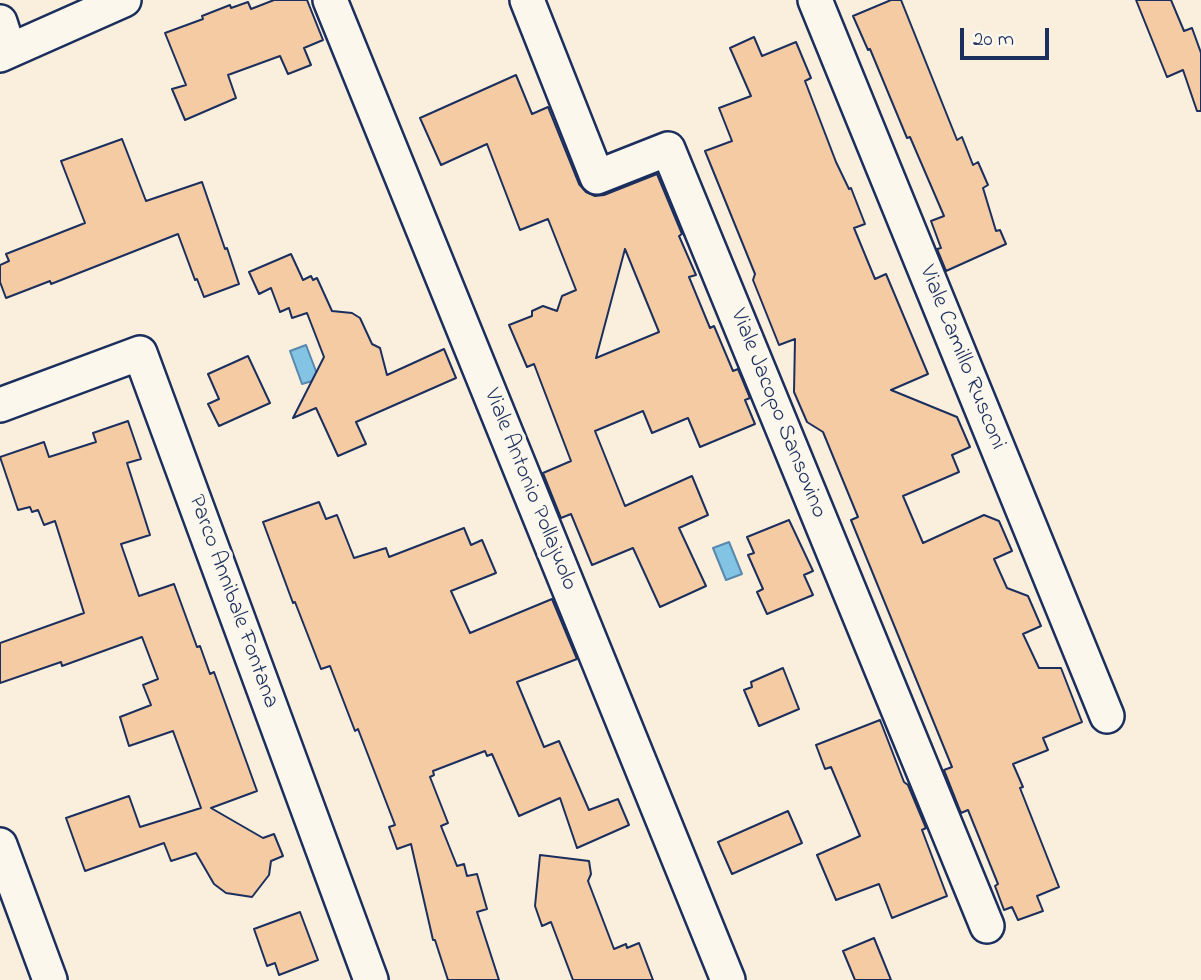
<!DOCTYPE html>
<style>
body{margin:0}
#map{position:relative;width:1201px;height:980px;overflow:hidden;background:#faeedd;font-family:"Indie Flower",sans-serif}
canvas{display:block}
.scale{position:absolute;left:960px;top:28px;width:89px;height:32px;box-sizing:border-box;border:4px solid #1b2f5e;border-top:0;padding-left:9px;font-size:21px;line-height:24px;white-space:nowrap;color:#1b2f5e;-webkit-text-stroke:5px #fbf7ec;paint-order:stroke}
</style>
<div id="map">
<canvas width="1201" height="980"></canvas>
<div class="scale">20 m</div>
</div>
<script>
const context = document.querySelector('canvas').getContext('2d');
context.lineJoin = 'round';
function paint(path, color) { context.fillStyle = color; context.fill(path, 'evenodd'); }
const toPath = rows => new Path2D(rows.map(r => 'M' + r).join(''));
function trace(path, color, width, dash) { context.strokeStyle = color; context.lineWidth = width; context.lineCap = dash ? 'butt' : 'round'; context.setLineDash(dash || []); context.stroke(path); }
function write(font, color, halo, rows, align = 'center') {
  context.font = font + ' "Indie Flower",sans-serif'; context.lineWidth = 7; context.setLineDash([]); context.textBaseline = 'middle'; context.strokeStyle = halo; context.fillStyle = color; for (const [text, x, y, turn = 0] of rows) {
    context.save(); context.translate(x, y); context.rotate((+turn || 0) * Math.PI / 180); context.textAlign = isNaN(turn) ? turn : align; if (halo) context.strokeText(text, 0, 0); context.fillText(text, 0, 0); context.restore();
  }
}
const water = toPath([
 [306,345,319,379,302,384,290,351,306,345],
 [729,542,742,574,726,580,713,548,729,542]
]);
const building = toPath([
 [274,0,307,0,323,40,304,48,311,65,288,74,280,56,228,75,236,98,185,120,172,89,186,85,165,33,203,19,202,16,230,5,231,8,248,2,251,9,274,0],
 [891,0,901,0,957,140,962,137,973,165,978,162,988,185,983,188,996,231,1000,230,1006,244,946,271,937,249,941,248,931,221,944,216,910,137,907,138,870,49,868,50,853,16,891,0],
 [1136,0,1171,0,1184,31,1192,28,1201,53,1201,111,1197,111,1183,70,1167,77,1136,0],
 [754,37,762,56,796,42,811,78,805,81,836,162,849,189,851,188,865,224,854,228,875,279,886,274,928,374,891,390,957,417,970,447,952,455,959,472,903,496,923,543,984,515,999,521,1012,551,994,559,1007,588,1028,596,1041,626,1023,634,1039,668,1061,668,1082,722,1043,738,1048,750,1013,764,1023,787,1020,788,1059,887,1037,896,1043,911,1018,920,1012,907,1004,910,995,886,998,884,968,810,961,813,944,770,952,767,851,520,858,517,823,432,807,422,794,392,795,339,779,345,753,280,755,274,705,151,732,141,719,108,751,96,730,48,754,37],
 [516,75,532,114,548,107,579,184,586,192,595,196,604,195,657,174,682,234,679,236,696,275,689,277,710,328,714,326,733,371,738,369,750,398,745,400,755,424,700,447,688,418,652,433,643,411,595,431,625,506,692,476,708,515,679,528,706,586,660,607,633,548,592,565,571,514,561,518,543,473,571,461,534,364,527,367,509,325,532,316,532,311,543,306,557,311,562,296,576,290,548,219,520,230,487,144,441,165,420,118,516,75],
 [625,249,659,332,596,358,625,249],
 [122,139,146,201,202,182,225,249,227,248,239,284,204,297,197,279,195,280,178,234,51,284,50,281,6,298,0,282,0,265,9,261,6,254,85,223,61,161,122,139],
 [291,254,303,280,311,276,313,280,317,278,332,311,352,313,360,318,372,344,380,348,387,375,444,349,456,378,356,422,366,444,338,456,316,408,293,418,324,357,307,313,292,318,289,308,280,312,271,288,259,294,249,272,291,254],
 [248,356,270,403,219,426,208,404,219,399,208,374,248,356],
 [128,421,141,459,127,463,150,535,121,544,139,596,174,584,197,647,200,646,210,674,214,672,257,791,211,808,263,838,274,834,283,856,271,861,269,875,252,897,226,893,214,884,196,853,171,861,164,843,85,871,66,818,129,796,140,827,201,808,173,731,129,746,120,717,151,705,143,685,158,679,142,637,62,666,61,662,0,683,0,643,84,613,55,521,44,525,38,510,32,512,30,507,18,510,0,457,44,442,49,457,96,442,93,433,128,421],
 [319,502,326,519,337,515,354,558,386,548,389,557,464,528,471,545,482,540,496,573,451,591,470,633,552,599,577,659,517,682,544,747,559,741,589,810,618,799,629,825,577,848,560,798,519,816,492,754,487,756,485,751,433,771,434,775,430,777,448,823,441,826,457,866,464,864,467,876,477,874,487,909,477,912,499,980,448,980,435,940,433,940,411,844,397,849,389,827,395,825,358,729,355,731,330,666,321,669,295,602,293,603,263,522,319,502],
 [789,520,813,571,804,575,813,595,767,614,757,592,763,589,748,555,754,553,747,537,789,520],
 [783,668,799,709,759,726,744,690,752,687,751,682,783,668],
 [880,720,904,782,908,785,926,828,922,830,947,896,892,918,879,884,836,900,817,855,860,836,831,767,825,769,816,745,880,720],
 [788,811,802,843,732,874,718,842,788,811],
 [540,855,589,861,591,874,588,881,614,949,626,944,627,948,639,943,653,980,573,980,551,922,542,926,535,906,540,855],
 [300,912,318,960,279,975,275,963,267,966,254,929,300,912],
 [874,938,891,980,855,980,843,951,874,938]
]);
const minor = toPath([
 [330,0,728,980],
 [527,0,597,177,668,149,987,926],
 [815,0,1107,716],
 [0,22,9,50],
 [0,55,124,0],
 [0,405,140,353,371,980],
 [0,845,50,980]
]);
const streetNames = [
 ["Viale Camillo Rusconi",961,358,68],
 ["Viale Jacopo Sansovino",777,414,68],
 ["Viale Antonio Pollajuolo",529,490,68],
 ["Parco Annibale Fontana",232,602,70]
];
paint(water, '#83c3e3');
trace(water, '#5988ae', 2);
paint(building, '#f4cba3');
trace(building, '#1b2f5e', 2);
trace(minor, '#1b2f5e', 38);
trace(minor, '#fbf7ec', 33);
write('23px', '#1b2f5e', '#fbf7ec', streetNames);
</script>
